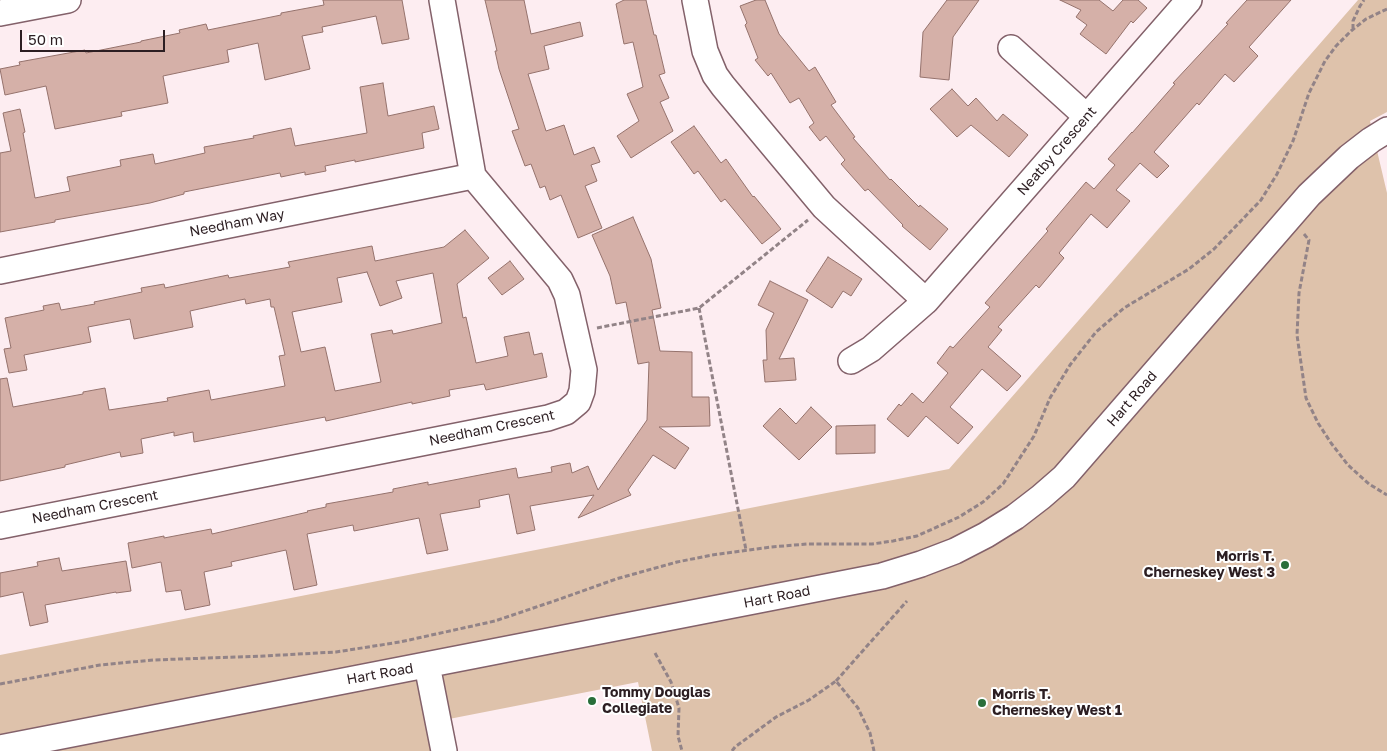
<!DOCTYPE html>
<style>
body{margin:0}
#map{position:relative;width:1387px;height:751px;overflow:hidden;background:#fdedf1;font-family:"Golos Text",sans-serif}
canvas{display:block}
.scale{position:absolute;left:20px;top:30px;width:145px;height:22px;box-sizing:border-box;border:2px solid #2c1e22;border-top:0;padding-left:6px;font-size:15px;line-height:18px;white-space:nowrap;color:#2c1e22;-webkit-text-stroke:4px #fff;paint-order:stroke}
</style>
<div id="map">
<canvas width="1387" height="751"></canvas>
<div class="scale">50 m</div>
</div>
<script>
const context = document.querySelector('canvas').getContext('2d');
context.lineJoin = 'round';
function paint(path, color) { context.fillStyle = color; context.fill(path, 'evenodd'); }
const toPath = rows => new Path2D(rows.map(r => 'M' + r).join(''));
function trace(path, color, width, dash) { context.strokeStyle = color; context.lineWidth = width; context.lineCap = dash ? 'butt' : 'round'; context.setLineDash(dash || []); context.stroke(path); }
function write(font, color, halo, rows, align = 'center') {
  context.font = font + ' "Golos Text",sans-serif'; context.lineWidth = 4; context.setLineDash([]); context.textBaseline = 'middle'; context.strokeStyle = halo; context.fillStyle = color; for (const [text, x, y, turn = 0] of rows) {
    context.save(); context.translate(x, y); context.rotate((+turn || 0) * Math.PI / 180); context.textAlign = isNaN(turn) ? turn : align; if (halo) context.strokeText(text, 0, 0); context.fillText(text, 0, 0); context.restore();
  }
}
const green = toPath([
 [1358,0,1387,0,1387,112,1370,121,1387,193,1387,751,652,751,638,682,449,719,455,751,0,751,0,655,949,469]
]);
const building = toPath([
 [323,0,402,0,409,39,382,44,376,16,322,27,323,32,302,36,310,69,265,80,258,43,227,50,229,62,163,76,168,103,121,112,122,116,55,129,46,86,5,95,0,69,20,65,19,62,85,50,86,53,141,42,141,41,180,33,179,30,206,24,208,30,281,15,281,13,324,5,323,0],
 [485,0,524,0,531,34,580,22,583,36,544,46,549,69,528,74,546,131,564,125,574,155,594,147,600,162,591,165,597,181,585,186,602,228,578,238,561,195,550,200,545,186,540,188,531,164,525,166,512,131,519,129,499,69,495,51,497,51,485,0],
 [624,0,646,0,654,35,656,35,665,73,659,75,669,98,660,102,673,131,631,158,617,136,639,121,627,94,643,87,633,42,624,44,616,4,624,0],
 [756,0,765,0,779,34,809,71,815,67,836,102,831,105,855,137,853,138,890,180,891,179,919,207,920,205,948,229,930,250,902,226,903,225,868,189,865,191,841,164,845,160,826,136,820,141,809,127,814,123,799,98,790,103,771,73,768,76,755,60,758,58,745,25,747,23,740,6,756,0],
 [947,0,979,0,953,37,949,80,920,77,923,32,947,0],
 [1060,0,1099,0,1113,11,1123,0,1138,0,1147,8,1133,23,1131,21,1106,54,1080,34,1087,25,1076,17,1081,10,1060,0],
 [1247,0,1291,0,1249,47,1258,56,1234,82,1225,74,1199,105,1197,103,1154,152,1169,166,1157,178,1140,163,1116,190,1130,201,1107,228,1091,214,1059,253,1064,258,1039,288,1036,285,998,327,1002,330,988,347,1021,376,1007,391,982,369,950,407,973,427,958,444,926,416,908,437,887,419,899,404,901,406,912,393,923,403,948,373,937,363,950,346,953,348,990,307,985,303,1048,231,1046,229,1086,182,1094,189,1115,165,1108,159,1132,132,1132,133,1175,84,1173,83,1228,24,1226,23,1247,0],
 [383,83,388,116,434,106,439,129,422,133,424,148,355,162,355,160,325,166,326,171,305,175,305,172,281,177,280,173,184,192,184,194,150,203,55,220,55,222,0,232,0,153,11,151,3,113,20,109,25,132,23,133,35,198,70,191,67,177,121,166,120,160,153,154,155,164,205,153,204,147,254,138,253,136,291,128,295,146,367,133,360,87,383,83],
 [952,89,968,106,976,98,997,121,1003,114,1028,135,1009,157,971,125,957,137,930,109,952,89],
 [694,126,721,163,726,159,753,197,754,196,781,229,762,244,725,199,721,202,698,171,694,174,671,142,694,126],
 [633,217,651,259,661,308,652,310,660,351,692,352,692,397,709,397,710,426,659,427,689,448,675,469,653,455,628,490,631,495,578,518,594,495,530,506,535,530,517,534,509,494,479,500,480,507,440,514,448,550,427,554,419,518,354,531,353,525,307,534,317,585,294,590,286,550,231,562,232,566,204,572,210,605,185,610,181,590,166,592,161,562,132,568,128,543,164,536,164,538,211,529,212,534,308,512,307,511,326,507,326,504,393,492,393,489,428,482,428,485,516,468,518,478,552,472,551,467,570,463,572,473,588,466,598,490,647,420,649,362,638,364,626,302,616,304,610,276,592,235,633,217],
 [465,230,489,258,457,284,463,318,466,317,476,363,508,356,504,337,529,332,534,355,542,353,547,377,486,390,484,384,449,390,450,396,412,404,412,402,326,421,325,417,194,442,193,432,174,436,174,432,141,439,143,453,121,457,120,452,65,465,65,467,0,481,0,379,7,378,13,407,83,394,83,392,105,388,109,410,168,401,167,398,209,390,211,400,285,386,279,356,285,355,274,307,271,307,270,299,246,304,245,299,190,311,193,327,134,339,130,319,88,327,91,342,24,355,27,370,9,373,4,349,11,348,5,318,44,310,43,306,59,303,61,310,95,304,94,302,142,292,141,288,164,284,165,288,228,275,229,278,290,267,288,262,372,246,375,261,444,247,465,230],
 [367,272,380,306,402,298,396,281,433,273,442,323,393,334,392,330,371,334,381,382,335,391,325,347,301,352,292,312,342,302,337,278,367,272],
 [828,257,862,279,851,296,843,291,832,308,806,291,828,257],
 [510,261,524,279,502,295,488,278,510,261],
 [770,281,808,300,779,359,794,358,796,380,765,382,763,360,767,360,766,330,774,313,758,305,770,281],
 [811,407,832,427,799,460,763,426,780,408,796,424,811,407],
 [875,425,875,453,836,454,836,426,875,425],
 [59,558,62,571,126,561,131,591,116,593,116,592,45,605,48,622,30,626,23,592,0,597,0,573,38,566,37,562,59,558]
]);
const path = toPath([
 [1353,29,1353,21,1360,6,1364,0],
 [1304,234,1309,240,1299,293,1297,335,1306,398,1318,423,1331,443,1348,465,1369,484,1387,495],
 [699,308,746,550],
 [597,328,699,308,808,220],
 [655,653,671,682,679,708,678,736,682,751],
 [836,681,907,601],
 [0,684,100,665,153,660,264,656,336,652,400,642,495,621,560,599,616,579,677,562,712,555,771,547,807,544,872,544,893,541,917,536,959,517,983,502,1003,484,1034,436,1050,398,1070,365,1096,332,1124,308,1189,269,1214,249,1261,200,1277,174,1293,141,1309,93,1325,61,1336,46,1351,31,1366,19,1387,9],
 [732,751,735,747,776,717,809,700,836,681,858,708,870,733,874,751]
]);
const minor = toPath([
 [695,0,705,51,715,75,723,86,824,207,926,301,1189,0],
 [0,13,68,0],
 [1011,48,1087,117],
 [0,271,473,176],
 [851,361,871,349,926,301],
 [0,526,548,418,566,412,578,402,582,391,584,370,567,295,560,280,473,176,442,0],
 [427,665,444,751],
 [0,748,882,576,921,564,955,551,986,535,1015,517,1041,497,1064,477,1309,195,1349,157,1371,140,1387,130]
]);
const markers = [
 [1285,565,5,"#296e3a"],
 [592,701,5,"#296e3a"],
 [982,703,5,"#296e3a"]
];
const streetNames = [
 ["Neatby Crescent",1057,151,-49],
 ["Needham Way",237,223,-11],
 ["Hart Road",1132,399,-49],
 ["Needham Crescent",492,428,-12],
 ["Needham Crescent",95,507,-11],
 ["Hart Road",777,597,-11],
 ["Hart Road",380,674,-10]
];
const poiNames = [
 ["Morris T.",1275,557,"right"],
 ["Cherneskey West 3",1275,573,"right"],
 ["Tommy Douglas",602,693],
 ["Collegiate",602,709],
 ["Morris T.",992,695],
 ["Cherneskey West 1",992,711]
];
paint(green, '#dec2ab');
paint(building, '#d5b0a8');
trace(building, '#95726c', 1);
trace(minor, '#83616a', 28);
trace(path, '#928387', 3, [5, 2.5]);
trace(minor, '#fff', 25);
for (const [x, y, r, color] of markers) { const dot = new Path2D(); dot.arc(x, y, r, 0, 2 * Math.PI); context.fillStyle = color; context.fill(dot); trace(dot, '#fff', 2); }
write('14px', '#2c1e22', '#fff', streetNames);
write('bold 14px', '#2c1e22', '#fff', poiNames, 'left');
</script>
